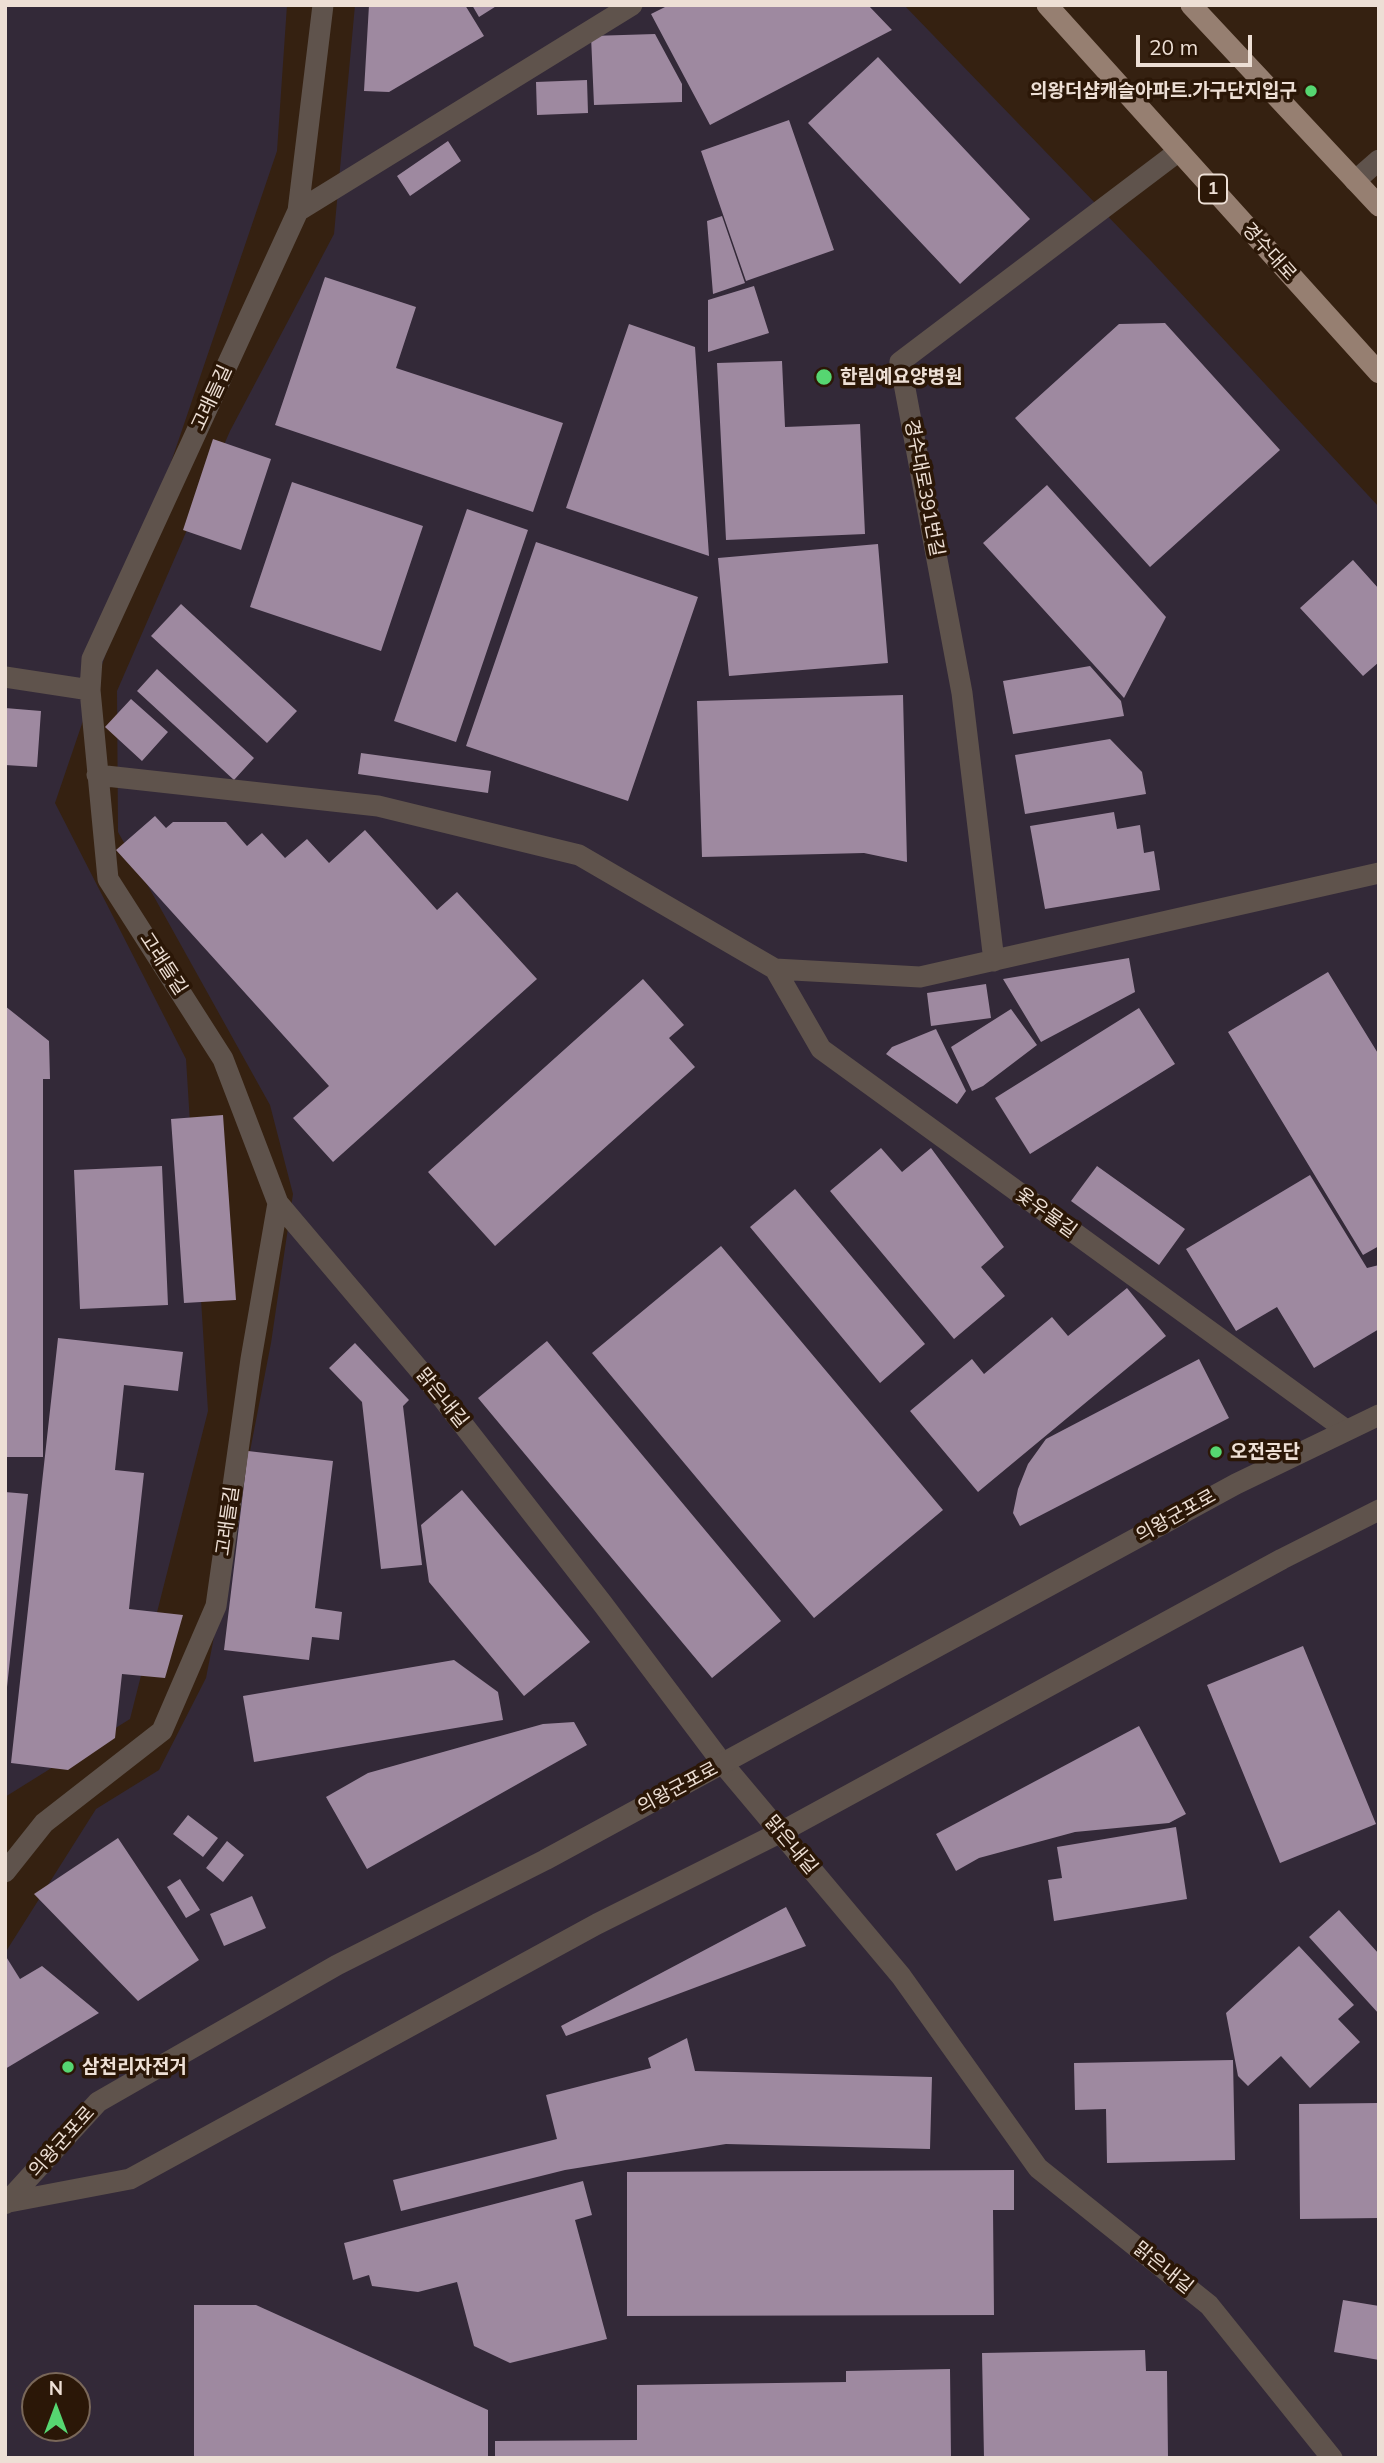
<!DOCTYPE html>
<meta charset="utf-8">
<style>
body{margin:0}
#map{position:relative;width:1384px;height:2463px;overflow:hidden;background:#352111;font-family:Mulish,sans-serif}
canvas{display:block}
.frame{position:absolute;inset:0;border:7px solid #eddfd5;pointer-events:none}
.north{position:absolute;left:21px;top:2372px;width:70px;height:70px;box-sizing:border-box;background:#2b1707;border:2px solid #796759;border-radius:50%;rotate:0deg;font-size:19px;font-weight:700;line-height:28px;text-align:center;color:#eddfd5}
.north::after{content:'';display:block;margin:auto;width:24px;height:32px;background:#56d671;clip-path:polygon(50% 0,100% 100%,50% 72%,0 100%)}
.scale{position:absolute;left:1136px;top:35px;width:116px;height:32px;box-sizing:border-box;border:4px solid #eddfd5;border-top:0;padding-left:9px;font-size:21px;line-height:24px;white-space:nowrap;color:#eddfd5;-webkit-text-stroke:5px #2b1707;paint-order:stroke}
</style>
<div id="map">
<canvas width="1384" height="2463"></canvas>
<div class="frame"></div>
<div class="north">N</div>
<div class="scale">20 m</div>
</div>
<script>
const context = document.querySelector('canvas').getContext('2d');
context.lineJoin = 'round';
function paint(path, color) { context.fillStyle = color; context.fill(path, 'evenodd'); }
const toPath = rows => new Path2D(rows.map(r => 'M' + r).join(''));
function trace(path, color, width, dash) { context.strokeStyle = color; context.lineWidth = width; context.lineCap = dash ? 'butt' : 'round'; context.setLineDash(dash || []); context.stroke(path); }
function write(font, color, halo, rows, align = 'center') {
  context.font = font + ' Mulish,"Noto Sans KR",sans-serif'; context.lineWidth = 7; context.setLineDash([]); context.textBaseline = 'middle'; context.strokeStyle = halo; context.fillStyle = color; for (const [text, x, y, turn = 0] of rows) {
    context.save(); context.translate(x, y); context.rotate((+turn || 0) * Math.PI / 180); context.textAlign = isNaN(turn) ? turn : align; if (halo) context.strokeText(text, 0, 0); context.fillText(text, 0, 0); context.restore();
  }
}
const industrial = toPath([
 [5,5,287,5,277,151,55,803,186,1059,208,1411,130,1719,5,1797],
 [355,5,904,5,1151,261,1379,507,1379,2458,5,2458,5,1953,96,1809,159,1770,206,1678,271,1343,293,1194,270,1105,118,832,117,691,230,431,334,234],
 [35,2386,77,2386,77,2428,35,2428]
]);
const building = toPath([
 [369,5,465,5,484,36,389,92,364,91],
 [472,5,498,5,479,17],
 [669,5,868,5,892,30,710,125,651,14],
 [655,34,682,84,682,102,594,105,591,36],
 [878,57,1030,219,960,284,808,123],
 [587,80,588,113,537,115,536,82],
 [789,120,834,250,746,281,701,151],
 [448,141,461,161,410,196,397,176],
 [722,216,745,283,713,294,707,221],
 [325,277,416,307,396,368,563,423,533,512,275,425],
 [754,286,769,333,708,352,708,300],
 [1165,323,1280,450,1150,567,1015,418,1119,324],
 [629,324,695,347,709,556,566,508],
 [782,361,785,427,860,424,865,534,726,540,717,363],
 [213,439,271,459,241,550,183,530],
 [292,482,423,526,381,651,250,607],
 [1047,485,1166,617,1124,698,983,543],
 [467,509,528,530,456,742,394,721],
 [536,542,698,597,628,801,466,746],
 [878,544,888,663,729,676,718,558],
 [1353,560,1379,589,1379,662,1363,676,1300,608],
 [181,604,297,711,267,743,151,636],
 [1090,666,1121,701,1124,716,1013,734,1003,681],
 [157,669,254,758,234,780,137,691],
 [903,695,907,862,864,853,702,857,697,701],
 [131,699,168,732,142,761,105,727],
 [5,708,41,711,37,767,5,765],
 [1110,739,1142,772,1146,794,1025,814,1015,755],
 [361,753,491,771,488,793,358,774],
 [1114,812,1117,829,1140,825,1144,853,1154,851,1160,890,1045,909,1030,826],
 [155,816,166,828,173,822,226,822,247,846,262,833,285,858,307,839,329,863,365,830,437,910,457,892,537,979,333,1162,293,1118,329,1086,116,850],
 [1129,958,1135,992,1041,1042,1003,979],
 [1328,972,1379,1055,1379,1246,1363,1255,1228,1032],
 [643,979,684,1025,669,1038,695,1067,495,1246,428,1172],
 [986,984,991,1018,931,1026,927,993],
 [5,1006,49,1041,50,1079,43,1079,43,1457,5,1457],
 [1139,1008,1175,1064,1030,1154,995,1098],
 [1011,1009,1037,1045,983,1086,972,1091,951,1047],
 [936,1029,966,1091,957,1104,886,1054,892,1047],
 [223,1115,236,1300,184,1303,171,1119],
 [881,1148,902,1172,931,1148,1004,1247,981,1267,1005,1296,954,1339,830,1191],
 [162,1166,168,1305,80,1309,74,1170],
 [1097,1166,1185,1229,1159,1265,1071,1201],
 [1310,1175,1367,1268,1379,1265,1379,1329,1314,1368,1277,1307,1236,1331,1186,1249],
 [795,1189,925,1344,880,1383,750,1227],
 [721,1246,943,1510,814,1618,592,1353],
 [1127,1288,1166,1336,978,1492,910,1411,972,1359,984,1374,1052,1317,1068,1336],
 [58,1338,183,1352,178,1391,124,1385,115,1470,144,1473,129,1609,183,1615,165,1678,122,1674,115,1738,68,1770,11,1763],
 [547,1341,781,1621,712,1678,478,1398],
 [355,1343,409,1400,403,1406,422,1565,381,1569,362,1402,329,1368],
 [1199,1359,1229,1418,1020,1526,1013,1513,1018,1489,1028,1464,1046,1439],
 [248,1451,333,1461,315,1608,342,1612,339,1640,312,1637,309,1660,224,1650],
 [462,1490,590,1642,524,1696,429,1582,421,1525],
 [5,1492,28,1494,7,1687,5,1687],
 [1303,1646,1376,1824,1280,1863,1207,1685],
 [454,1660,498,1692,503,1720,254,1762,243,1696],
 [574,1722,587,1745,367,1869,326,1797,368,1773,543,1724],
 [1139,1726,1186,1814,1169,1823,1075,1832,979,1858,956,1871,936,1834],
 [188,1815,218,1838,203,1857,173,1834],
 [1176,1827,1187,1899,1054,1921,1048,1880,1062,1878,1057,1847],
 [118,1838,199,1960,138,2001,34,1894],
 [227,1841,244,1855,223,1882,206,1868],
 [180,1879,200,1910,186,1918,167,1887],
 [252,1896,266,1928,224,1946,210,1914],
 [786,1907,806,1946,566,2036,561,2026],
 [1339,1910,1379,1954,1379,2014,1309,1937],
 [1299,1946,1354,2005,1338,2019,1360,2042,1310,2088,1281,2056,1248,2086,1238,2076,1226,2013],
 [5,1955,20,1979,42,1966,99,2013,5,2069],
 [687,2038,695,2071,932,2077,930,2149,726,2144,565,2170,401,2211,393,2180,557,2139,546,2095,651,2068,648,2058],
 [1233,2060,1235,2160,1107,2163,1106,2109,1075,2110,1074,2063],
 [1379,2103,1379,2218,1300,2219,1299,2104],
 [1014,2170,1014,2210,993,2210,994,2315,627,2316,627,2172],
 [583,2181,592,2215,575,2220,607,2339,510,2363,474,2346,457,2282,418,2292,372,2286,369,2275,353,2280,344,2243],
 [1343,2300,1379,2306,1379,2360,1334,2352],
 [194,2305,256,2305,488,2410,488,2458,194,2458],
 [1145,2350,1146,2371,1167,2371,1168,2458,984,2458,982,2353],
 [950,2369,951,2458,495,2458,495,2441,637,2440,637,2385,846,2382,846,2371]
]);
const minor = toPath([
 [298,211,632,5],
 [5,677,90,690],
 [97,775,378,806,579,855,775,969,920,977,1379,873],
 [994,961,962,693,900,362,1179,151],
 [775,969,821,1049,1346,1430],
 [278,1203,433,1386,602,1603,723,1764,901,1976,1038,2168,1209,2305,1332,2458],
 [5,1872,44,1823,162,1731,216,1606,251,1359,278,1203,223,1059,108,879,90,690,92,659,298,211,323,5]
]);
const tertiary = toPath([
 [1355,181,1379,160],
 [9,2202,130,2179,597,1924,781,1832,1282,1559,1379,1510],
 [5,2204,98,2102,337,1965,545,1860,1236,1484,1379,1415]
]);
const primary = toPath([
 [1047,5,1379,373],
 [1191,5,1379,206]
]);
const markers = [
 [1311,91,7,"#56d671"],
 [824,377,9,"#56d671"],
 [1216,1452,7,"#56d671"],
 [68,2067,7,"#56d671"]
];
const shields = [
 [1213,189,28]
];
const shieldNames = [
 ["1",1213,189]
];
const poiNames = [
 ["의왕더샵캐슬아파트.가구단지입구",1297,91,"right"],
 ["한림예요양병원",840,377],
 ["오전공단",1230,1452],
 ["삼천리자전거",82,2067]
];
const streetNames = [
 ["경수대로",1269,252,48],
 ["고래들길",212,398,-65],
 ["경수대로391번길",924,488,79],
 ["고래들길",163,964,57],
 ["옻우물길",1046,1213,36],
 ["맑은내길",442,1398,51],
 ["의왕군포로",1176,1516,-29],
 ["고래들길",228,1521,-82],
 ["의왕군포로",678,1788,-28],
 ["맑은내길",791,1845,50],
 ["의왕군포로",62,2142,-48],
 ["맑은내길",1163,2268,39]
];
paint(industrial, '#332938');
paint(building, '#9e89a0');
trace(minor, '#5f534c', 21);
trace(tertiary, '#5f534c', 21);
trace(primary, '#967f71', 21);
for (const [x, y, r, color] of markers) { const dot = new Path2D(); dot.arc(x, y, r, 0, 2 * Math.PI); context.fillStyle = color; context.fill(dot); trace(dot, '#2b1707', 2.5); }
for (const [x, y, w] of shields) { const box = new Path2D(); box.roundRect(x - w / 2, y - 14.5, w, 29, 5); context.fillStyle = '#2b1707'; context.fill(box); trace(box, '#eddfd5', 2); }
write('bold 18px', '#eddfd5', null, shieldNames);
write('bold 19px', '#eddfd5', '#2b1707', poiNames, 'left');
write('19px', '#eddfd5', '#2b1707', streetNames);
</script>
